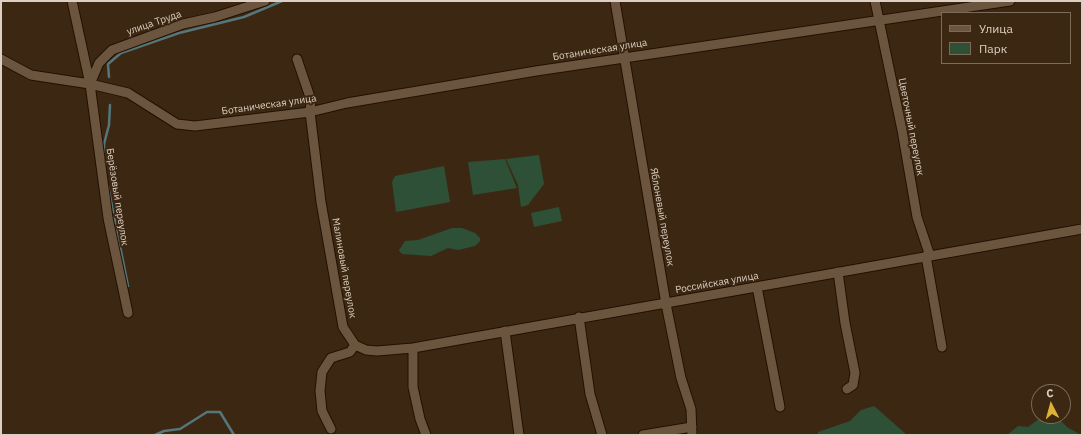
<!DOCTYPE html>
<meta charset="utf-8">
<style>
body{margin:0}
#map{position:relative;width:1083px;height:436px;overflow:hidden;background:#3c2812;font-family:"IBM Plex Sans",sans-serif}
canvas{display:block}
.frame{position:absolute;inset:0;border:2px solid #ddcfc2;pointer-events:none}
.legend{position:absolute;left:941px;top:12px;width:130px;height:52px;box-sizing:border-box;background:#3c2812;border:1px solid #7c6b58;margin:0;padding:5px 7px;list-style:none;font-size:12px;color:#ddcfc2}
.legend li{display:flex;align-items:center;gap:8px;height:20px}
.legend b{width:20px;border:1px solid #7c6b58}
.north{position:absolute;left:1031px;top:384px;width:40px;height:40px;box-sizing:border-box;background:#3c2812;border:1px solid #7c6b58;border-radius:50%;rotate:354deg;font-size:11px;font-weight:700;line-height:16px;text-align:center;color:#ddcfc2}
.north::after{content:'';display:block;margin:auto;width:14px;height:18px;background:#dbb233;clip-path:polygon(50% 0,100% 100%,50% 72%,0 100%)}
</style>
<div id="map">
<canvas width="1083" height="436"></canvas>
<div class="frame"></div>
<ul class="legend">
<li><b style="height:5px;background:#6c553f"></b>Улица</li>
<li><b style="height:11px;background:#2e5037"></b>Парк</li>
</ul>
<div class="north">С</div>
</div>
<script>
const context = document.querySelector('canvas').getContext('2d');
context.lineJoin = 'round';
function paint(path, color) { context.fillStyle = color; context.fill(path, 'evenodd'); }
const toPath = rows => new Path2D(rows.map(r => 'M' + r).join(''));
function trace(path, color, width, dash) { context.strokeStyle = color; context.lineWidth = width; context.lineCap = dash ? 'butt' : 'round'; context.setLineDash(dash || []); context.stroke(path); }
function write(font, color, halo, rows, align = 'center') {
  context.font = font + ' "IBM Plex Sans",sans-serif'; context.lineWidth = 4; context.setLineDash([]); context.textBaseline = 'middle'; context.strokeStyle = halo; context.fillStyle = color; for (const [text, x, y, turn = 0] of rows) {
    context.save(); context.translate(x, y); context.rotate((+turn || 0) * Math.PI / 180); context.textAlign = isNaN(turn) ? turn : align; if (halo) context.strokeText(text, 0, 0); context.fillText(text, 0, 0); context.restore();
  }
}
const green = toPath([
 [539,155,544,184,528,205,521,207,518,185,506,159],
 [505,159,517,188,473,195,468,162],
 [444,166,450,202,396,212,392,182,395,176],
 [559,207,562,221,534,227,531,213],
 [452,228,462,228,475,233,480,238,480,241,475,246,458,250,448,248,431,256,402,254,400,252,399,250,405,241,418,240],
 [874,406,907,435,818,435,818,432,850,421,861,410],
 [1043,416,1056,416,1067,427,1081,435,1007,435,1018,426,1028,427]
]);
const stream = toPath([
 [109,77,108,64,121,53,179,33,244,17,282,1],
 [104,157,104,144,109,125,110,105],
 [108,186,128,286],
 [155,435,164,431,180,429,207,412,220,412,234,435]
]);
const minor = toPath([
 [72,1,90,84,108,218,128,313],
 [615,1,666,304,681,378,691,409,692,435],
 [875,1,902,130,917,217,930,256],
 [1,59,31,75,90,84,128,93,177,124,195,126,310,112,347,103,536,71,1010,1],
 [297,59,311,100,310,112,321,202,343,327,355,345],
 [90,84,99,63,112,50,183,24,215,17,265,1],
 [926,256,942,347],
 [838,272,845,323,855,373,853,385,847,389],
 [757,287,780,407],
 [579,317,590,394,602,435],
 [505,331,519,435],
 [355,345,366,350,377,351,413,348,1082,229],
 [413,348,413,387,420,419,426,435],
 [331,429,322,411,320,391,322,372,331,358,350,352,355,345],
 [643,435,692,427]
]);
const streetNames = [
 ["улица Труда",154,23,-19],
 ["Ботаническая улица",600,50,-9],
 ["Ботаническая улица",269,105,-8],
 ["Цветочный переулок",911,127,79],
 ["Берёзовый переулок",117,197,81],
 ["Яблоневый переулок",662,217,80],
 ["Малиновый переулок",344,268,80],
 ["Российская улица",717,283,-10]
];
paint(green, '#2e5037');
trace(stream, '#54767c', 2.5);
trace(minor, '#231000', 11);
trace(minor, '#6c553f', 9);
write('10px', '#ddcfc2', '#3c2812', streetNames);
</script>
